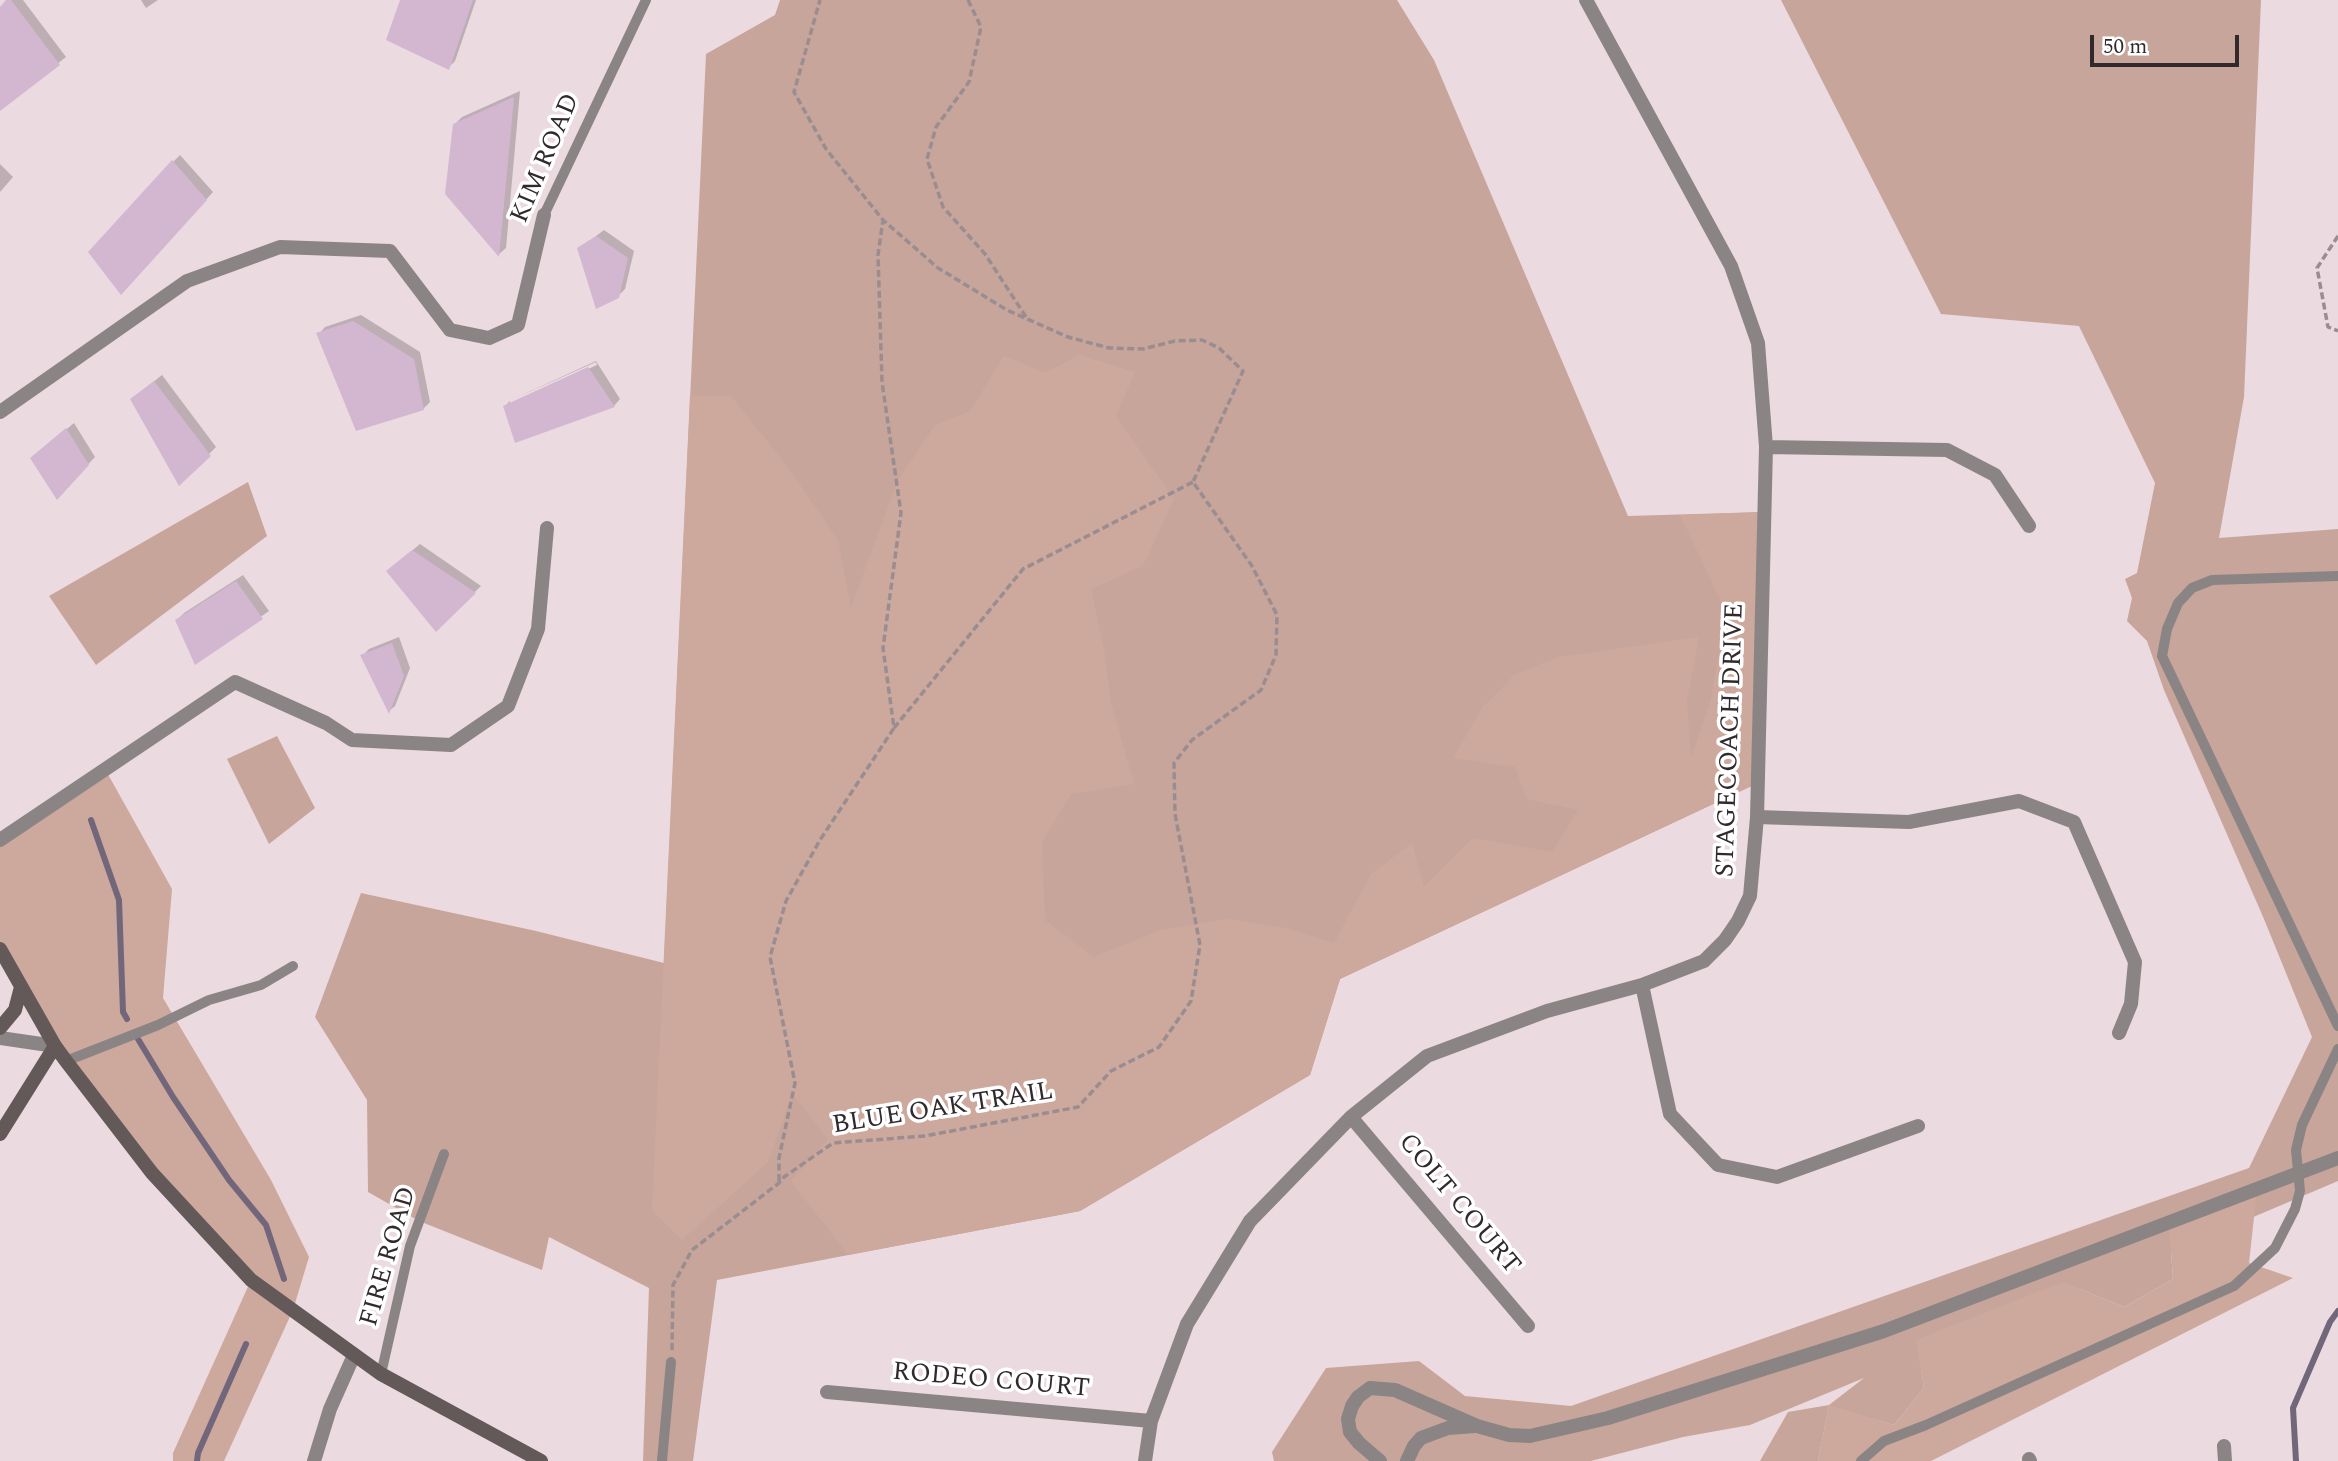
<!DOCTYPE html>
<style>
body{margin:0}
#map{position:relative;width:2338px;height:1461px;overflow:hidden;background:#ebdae0;font-family:Spectral,serif}
canvas{display:block}
.scale{position:absolute;left:2090px;top:35px;width:149px;height:32px;box-sizing:border-box;border:4px solid #302a2c;border-top:0;padding-left:9px;font-size:21px;line-height:24px;white-space:nowrap;color:#302a2c;-webkit-text-stroke:5px #fff;paint-order:stroke}
</style>
<div id="map">
<canvas width="2338" height="1461"></canvas>
<div class="scale">50 m</div>
</div>
<script>
const context = document.querySelector('canvas').getContext('2d');
context.lineJoin = 'round';
function paint(path, color) { context.fillStyle = color; context.fill(path, 'evenodd'); }
const toPath = rows => new Path2D(rows.map(r => 'M' + r).join(''));
function trace(path, color, width, dash) { context.strokeStyle = color; context.lineWidth = width; context.lineCap = dash ? 'butt' : 'round'; context.setLineDash(dash || []); context.stroke(path); }
function write(font, color, halo, rows, align = 'center') {
  context.font = font + ' Spectral,serif'; context.lineWidth = 7; context.setLineDash([]); context.textBaseline = 'middle'; context.strokeStyle = halo; context.fillStyle = color; for (const [text, x, y, turn = 0] of rows) {
    context.save(); context.translate(x, y); context.rotate((+turn || 0) * Math.PI / 180); context.textAlign = isNaN(turn) ? turn : align; if (halo) context.strokeText(text, 0, 0); context.fillText(text, 0, 0); context.restore();
  }
}
const green = toPath([
 [780,0,1397,0,1434,60,1628,516,1764,512,1758,783,1340,979,1310,1075,1080,1211,717,1280,693,1461,643,1461,649,1288,549,1237,542,1270,419,1221,368,1192,367,1100,315,1017,361,893,536,931,664,963,706,54,775,15],
 [1781,0,2261,0,2244,397,2219,538,2338,529,2338,1181,2171,1252,2173,1279,2124,1307,2080,1289,1919,1355,1924,1388,1894,1425,1829,1406,1818,1461,1760,1461,1788,1412,1829,1405,1864,1378,1750,1425,1683,1437,1591,1461,1274,1461,1272,1452,1326,1368,1419,1361,1465,1396,1571,1406,2249,1168,2312,1037,2264,919,2164,690,2147,641,2127,621,2132,598,2125,579,2137,573,2155,483,2079,326,1941,314],
 [248,482,267,536,96,665,49,596],
 [277,736,315,808,269,844,227,759]
]);
const forest = toPath([
 [1079,355,1135,372,1116,416,1174,499,1143,566,1091,589,1104,649,1111,703,1134,784,1071,794,1042,842,1045,920,1094,957,1161,930,1227,919,1286,928,1334,943,1371,874,1412,843,1424,887,1473,838,1552,852,1578,810,1527,799,1515,767,1453,758,1482,708,1515,674,1559,657,1699,637,1687,701,1691,758,1711,699,1726,612,1680,515,1764,512,1758,783,1340,979,1310,1075,1080,1211,848,1255,791,1181,828,1139,792,1094,768,1162,682,1240,652,1210,690,396,731,396,788,467,838,540,851,607,898,480,935,425,970,411,1004,356,1045,373],
 [105,769,172,889,163,998,271,1180,309,1257,293,1310,224,1461,173,1461,173,1453,251,1280,152,1173,55,1046,0,949,0,840],
 [2257,1190,2249,1263,2293,1278,1931,1461,1818,1461,1829,1405,1894,1425,1924,1388,1916,1340,2063,1282,2124,1307,2173,1279,2169,1224]
]);
const shadow = toPath([
 [8,0,23,0,66,57,0,109,0,10],
 [141,0,158,0,146,8],
 [402,0,476,0,455,61,448,68],
 [520,91,506,248,499,254,446,193,455,124,462,117],
 [180,155,213,192,128,286,173,162],
 [0,164,13,177,0,192],
 [604,230,634,251,625,289,618,296,579,249],
 [361,315,420,352,430,402,423,409,319,334,325,327],
 [596,361,620,399,614,406,505,406,510,401,510,404,597,365,596,362,511,400],
 [162,375,216,447,179,484,132,399],
 [74,423,95,457,57,497,40,452],
 [420,544,481,586,436,629,395,565],
 [243,575,269,611,196,662,177,620,184,613],
 [399,637,410,668,395,706,389,711,362,656,369,649]
]);
const stream = toPath([
 [91,820,119,900,123,1012,127,1019],
 [138,1039,173,1097,229,1180,266,1225,284,1279],
 [197,1461,198,1453,246,1344],
 [2296,1461,2293,1408,2330,1322,2338,1311]
]);
const building = toPath([
 [6,0,11,0,60,65,0,111,0,7],
 [400,0,473,0,449,70,386,40],
 [514,97,499,257,445,194,453,124],
 [172,160,207,200,121,295,88,252],
 [596,236,628,258,619,298,596,309,577,248],
 [353,321,414,359,424,410,356,431,316,333],
 [588,367,615,407,515,443,503,406],
 [154,381,211,456,179,486,130,399],
 [66,428,89,465,57,500,30,458],
 [412,550,476,593,436,632,386,571],
 [236,581,263,619,195,665,175,620],
 [392,643,404,676,389,714,360,655]
]);
const path = toPath([
 [968,0,981,27,969,82,936,127,927,159,943,207,985,254,1026,317],
 [2338,236,2317,268,2328,327,2338,331],
 [894,728,1023,569,1193,482],
 [779,1181,779,1158,795,1083,770,957,786,901,820,840,894,728,883,648,901,513,882,382,878,255,883,220],
 [672,1350,673,1285,692,1250,779,1183,784,1177,833,1143,925,1136,1078,1107,1111,1071,1159,1047,1191,1001,1200,945,1175,814,1174,763,1192,740,1261,690,1276,655,1277,615,1252,566,1193,482,1243,371,1219,348,1202,340,1175,341,1143,349,1109,348,1068,337,1007,310,938,268,883,220,826,149,794,92,820,0]
]);
const lane = toPath([
 [544,215,646,0],
 [2338,576,2212,580,2192,588,2178,603,2167,629,2162,656,2338,1026],
 [66,1061,158,1025,209,1000,261,985,293,966],
 [381,1374,410,1246,444,1154],
 [662,1461,671,1362],
 [1861,1461,1884,1441,1926,1425,2234,1286,2275,1248,2295,1209,2300,1191,2296,1150,2302,1125,2338,1049]
]);
const street = toPath([
 [0,412,187,281,280,247,390,251,450,330,489,338,518,325,544,215],
 [1766,447,1947,450,1995,475,2029,526],
 [1757,817,1909,822,2019,801,2074,822,2135,962,2131,1004,2119,1033],
 [0,840,235,682,326,723,352,740,451,745,508,706,538,629,547,528],
 [1642,985,1670,1114,1718,1165,1777,1177,1918,1126],
 [0,1038,55,1046],
 [1351,1117,1528,1326],
 [827,1392,1151,1421],
 [2224,1446,2225,1461],
 [2029,1459,2030,1461],
 [314,1461,330,1409,354,1355],
 [1145,1461,1151,1421,1187,1324,1250,1221,1351,1117,1427,1056,1547,1011,1642,985,1704,961,1725,940,1738,921,1750,896,1757,817,1766,447,1758,343,1731,266,1586,0],
 [1380,1461,1359,1443,1350,1432,1348,1419,1352,1406,1358,1397,1370,1388,1395,1390,1477,1426,1509,1435,1530,1436,1608,1418,1884,1331,2338,1158],
 [1407,1461,1414,1446,1421,1438,1448,1428,1475,1426]
]);
const secondary = toPath([
 [0,949,55,1046,66,1061,152,1173,251,1280,381,1374,541,1461],
 [0,1028,15,1010,21,987],
 [0,1134,55,1046]
]);
const streetNames = [
 ["KIM ROAD",547,159,-67],
 ["STAGECOACH DRIVE",1732,740,-88],
 ["BLUE OAK TRAIL",943,1110,-9],
 ["COLT COURT",1458,1205,50],
 ["FIRE ROAD",390,1257,-74],
 ["RODEO COURT",991,1382,5]
];
paint(green, '#c8a59a');
paint(forest, '#cda89d');
paint(shadow, '#0003');
trace(stream, '#72667b', 6);
paint(building, '#d3b7d0');
trace(path, '#998d91', 3.5, [7, 3.5]);
trace(lane, '#8b8484', 10);
trace(street, '#8b8484', 14);
trace(secondary, '#635959', 14);
write('26px', '#302a2c', '#fff', streetNames);
</script>
